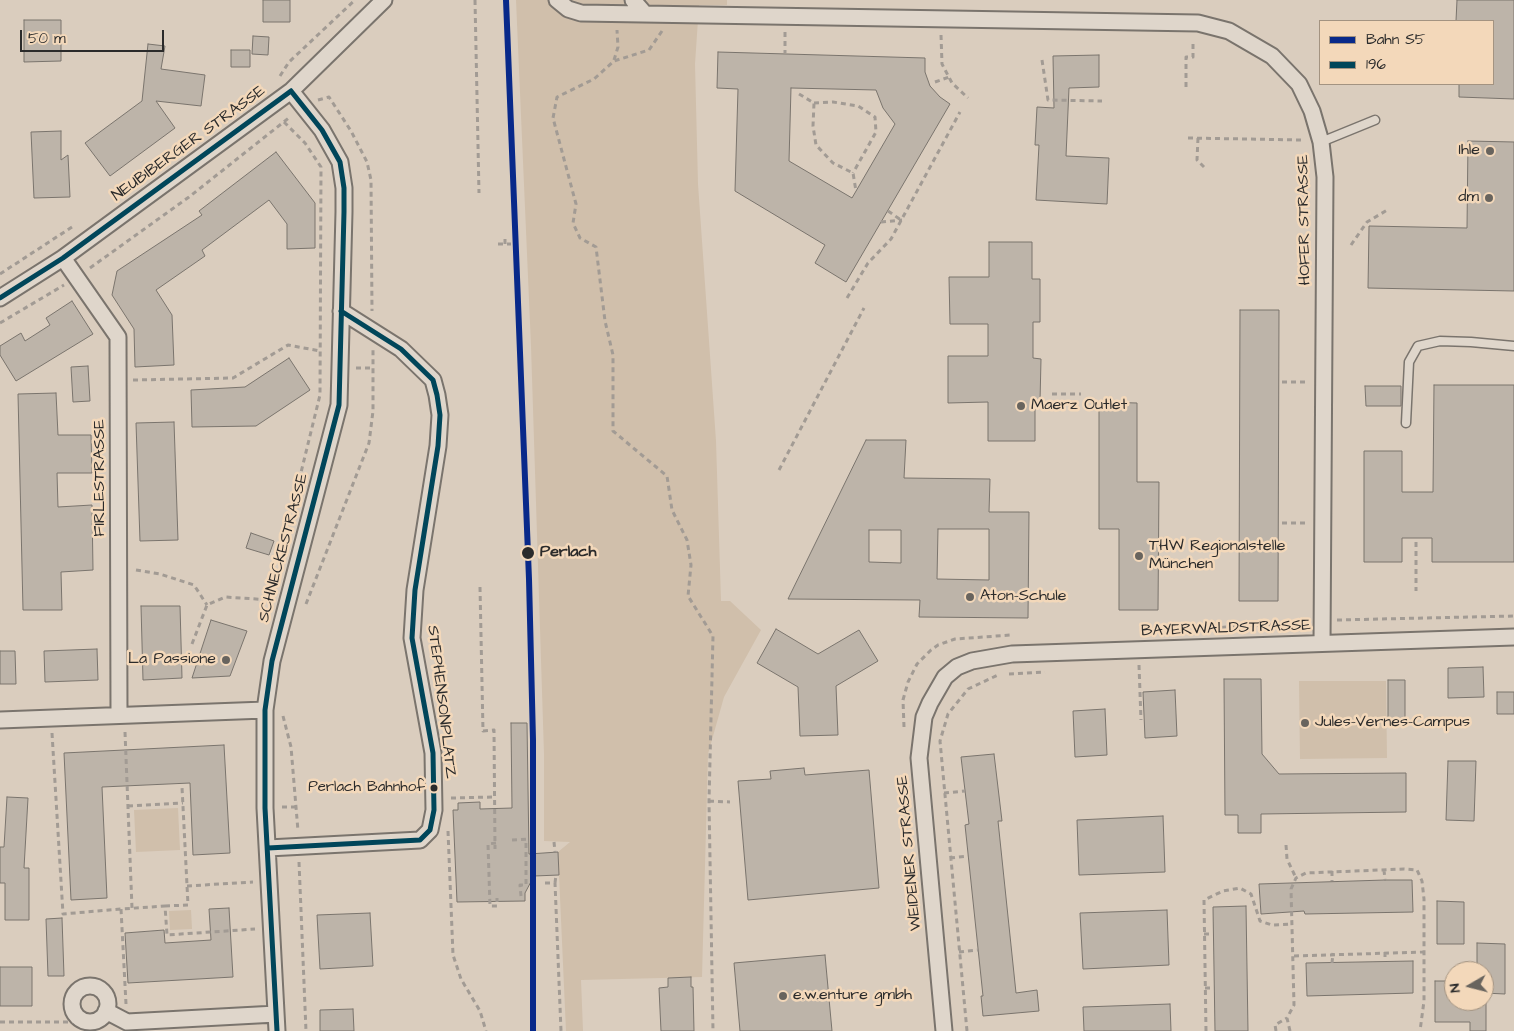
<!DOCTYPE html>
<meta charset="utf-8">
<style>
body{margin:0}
#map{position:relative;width:1514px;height:1031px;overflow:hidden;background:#dacdbe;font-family:"Architects Daughter",sans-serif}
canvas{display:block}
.legend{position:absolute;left:1319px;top:20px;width:175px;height:65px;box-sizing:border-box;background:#f3d8ba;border:1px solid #a39381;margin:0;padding:6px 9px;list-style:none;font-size:15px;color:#2b2b2b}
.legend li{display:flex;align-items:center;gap:10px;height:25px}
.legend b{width:25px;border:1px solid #a39381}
.north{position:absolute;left:1444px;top:961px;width:50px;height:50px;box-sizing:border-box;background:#f3d8ba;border:1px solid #a39381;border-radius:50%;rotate:262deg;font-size:14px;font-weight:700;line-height:20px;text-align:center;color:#2b2b2b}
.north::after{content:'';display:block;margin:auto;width:18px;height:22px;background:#68645e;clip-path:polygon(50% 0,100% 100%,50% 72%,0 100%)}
.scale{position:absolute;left:20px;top:30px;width:144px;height:22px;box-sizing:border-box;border:2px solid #2b2b2b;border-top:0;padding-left:6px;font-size:15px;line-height:18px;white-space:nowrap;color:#2b2b2b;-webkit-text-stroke:4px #f3d8ba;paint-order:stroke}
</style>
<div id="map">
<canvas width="1514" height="1031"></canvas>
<ul class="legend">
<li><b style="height:6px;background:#08298a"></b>Bahn S5</li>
<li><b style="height:6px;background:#00465a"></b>196</li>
</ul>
<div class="north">N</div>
<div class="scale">50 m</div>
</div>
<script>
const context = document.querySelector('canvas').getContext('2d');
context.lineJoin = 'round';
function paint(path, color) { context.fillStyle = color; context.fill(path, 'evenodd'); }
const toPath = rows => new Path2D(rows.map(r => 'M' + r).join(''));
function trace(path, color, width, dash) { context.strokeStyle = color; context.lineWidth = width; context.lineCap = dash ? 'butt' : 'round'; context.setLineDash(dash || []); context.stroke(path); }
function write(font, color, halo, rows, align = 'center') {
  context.font = font + ' "Architects Daughter",sans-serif'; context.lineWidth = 5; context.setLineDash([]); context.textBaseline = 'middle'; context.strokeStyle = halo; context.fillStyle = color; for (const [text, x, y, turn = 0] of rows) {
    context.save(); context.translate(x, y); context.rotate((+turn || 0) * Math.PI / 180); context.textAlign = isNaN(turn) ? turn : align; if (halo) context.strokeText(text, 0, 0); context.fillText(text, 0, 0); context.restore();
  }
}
const green = toPath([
 [516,0,727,0,727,5,699,5,695,64,698,184,716,441,721,601,730,601,761,630,724,697,708,754,702,977,581,980,583,1031,566,1031,558,852,570,842,544,841,544,754,531,346],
 [1299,681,1386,681,1387,758,1300,759],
 [178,808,180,850,136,852,134,810],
 [191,910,192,929,170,930,169,911]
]);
const building = toPath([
 [263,0,290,0,290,22,263,22,263,0],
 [1457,0,1514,0,1514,99,1459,97,1459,84,1493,84,1493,21,1456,21,1457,0],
 [24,20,61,20,61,61,24,62,24,20],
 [253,36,269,37,268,55,252,54,253,36],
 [148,44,165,46,161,69,205,75,201,106,156,101,175,128,110,176,85,143,142,101,148,44],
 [231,50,250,50,250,67,231,67,231,50],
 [718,52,925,58,925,72,930,86,940,97,950,104,846,282,815,263,825,245,735,191,738,89,717,88,718,52],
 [791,88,876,90,883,108,895,124,852,198,789,161,791,88],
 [1099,55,1099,87,1069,88,1066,156,1109,158,1107,204,1036,200,1039,145,1035,145,1037,107,1054,108,1053,56,1099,55],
 [61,131,61,160,68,155,70,197,34,198,31,132,61,131],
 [1468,141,1514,142,1514,291,1368,288,1369,226,1467,228,1468,141],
 [276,152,315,203,315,248,287,249,287,224,269,200,202,250,205,256,156,290,172,315,174,365,135,367,134,329,112,295,117,271,202,215,199,211,276,152],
 [989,242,1032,242,1032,279,1040,279,1040,322,1033,322,1033,358,1041,359,1040,402,1035,402,1035,441,988,441,988,402,948,403,948,356,988,356,988,324,950,324,949,277,989,277,989,242],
 [72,301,93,334,16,381,0,355,0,346,21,333,25,341,50,325,46,318,72,301],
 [1240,310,1279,310,1278,601,1239,601,1240,310],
 [289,358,310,390,256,426,192,427,191,390,245,387,289,358],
 [88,366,90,401,73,402,71,367,88,366],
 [1434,385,1514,385,1514,562,1432,562,1432,538,1402,538,1402,562,1364,562,1364,451,1402,451,1402,492,1433,492,1434,385],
 [1365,386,1401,386,1401,406,1366,406,1365,386],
 [56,393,58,435,91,435,92,473,57,473,58,507,92,505,93,570,61,572,62,610,23,610,18,394,56,393],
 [1099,402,1137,403,1137,482,1159,482,1158,610,1119,610,1119,529,1099,529,1099,402],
 [174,422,178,540,140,541,136,423,174,422],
 [866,440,906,440,904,478,990,479,989,512,1029,512,1028,618,919,617,920,600,788,599,866,440],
 [938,529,989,529,989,580,937,579,938,529],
 [869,530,901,530,901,563,869,562,869,530],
 [251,533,274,541,269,555,246,548,251,533],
 [141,606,180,606,182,678,143,680,141,606],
 [211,620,247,631,230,676,192,678,211,620],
 [776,629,818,654,859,630,878,661,836,686,838,735,800,736,798,687,757,663,776,629],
 [97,649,98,680,45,682,44,651,97,649],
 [0,651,15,651,16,684,0,684,0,651],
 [1483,667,1484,697,1448,698,1448,668,1483,667],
 [1224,679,1261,679,1262,754,1279,774,1406,773,1406,812,1261,814,1261,833,1238,833,1238,815,1225,815,1224,679],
 [1388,680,1405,680,1405,722,1388,722,1388,680],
 [1175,690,1177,736,1145,738,1143,692,1175,690],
 [1497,692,1514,692,1514,714,1497,714,1497,692],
 [1105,709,1107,755,1075,757,1073,711,1105,709],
 [511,723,527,723,529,854,558,852,559,875,534,876,525,893,525,901,457,902,453,810,458,810,458,803,480,802,480,809,512,808,511,723],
 [224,745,230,853,193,855,190,783,102,787,107,898,71,900,64,753,224,745],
 [994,754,1002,821,998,821,1016,993,1037,990,1039,1011,983,1016,981,996,983,996,965,825,969,824,961,757,994,754],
 [1448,761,1476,761,1474,821,1446,820,1448,761],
 [804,768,805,775,869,770,879,888,748,900,738,781,771,779,770,771,804,768],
 [7,797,28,798,24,868,29,868,29,920,5,920,5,883,0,883,0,847,4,847,7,797],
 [1163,816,1165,872,1079,875,1077,820,1163,816],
 [1385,880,1412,880,1413,912,1305,914,1304,911,1261,914,1259,884,1385,880],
 [1437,901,1464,902,1464,944,1437,944,1437,901],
 [1246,906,1248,1031,1215,1031,1213,907,1246,906],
 [229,908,233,977,128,983,125,933,164,930,165,943,211,940,209,909,229,908],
 [1167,910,1169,965,1083,969,1080,913,1167,910],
 [370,913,373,966,320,969,317,915,370,913],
 [62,918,64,976,48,976,46,919,62,918],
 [1477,943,1505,944,1505,994,1484,993,1484,971,1477,971,1477,943],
 [825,955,832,1031,740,1031,734,963,825,955],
 [1413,961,1413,993,1307,996,1306,963,1413,961],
 [0,967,32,967,32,1006,0,1006,0,967],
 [691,977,691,987,693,987,694,1031,661,1031,659,988,668,987,668,978,691,977],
 [1435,981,1454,981,1454,1001,1486,1001,1486,1031,1470,1031,1470,1022,1435,1022,1435,981],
 [1170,1004,1171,1031,1084,1031,1083,1007,1170,1004],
 [353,1009,354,1031,320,1031,320,1010,353,1009]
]);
const path = toPath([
 [475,0,479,193],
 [662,31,649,50,614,61,594,79,557,97,553,118,576,204,573,223,580,238,596,247,605,321,613,355,613,431,667,476,672,510,687,540,691,565,688,596,713,636,709,801,713,1031],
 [785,32,785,53],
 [941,35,942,64,952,83,968,98],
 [614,60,618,47,617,30],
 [1042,60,1048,100,1102,101],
 [280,76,289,62,355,0],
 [935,82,949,77],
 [1186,87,1186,57,1193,57,1193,42],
 [799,94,814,103,813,126,816,145,833,163,853,173,856,191],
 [318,100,329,97,351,131,367,162,371,180,372,311],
 [814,103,833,102,858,106,875,117,876,132,853,173],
 [284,122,305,143,321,167,320,395,294,501],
 [1188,138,1303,140],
 [1198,138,1197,160,1204,167],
 [888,211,901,220],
 [881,222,902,220],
 [498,244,511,244],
 [505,244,505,236],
 [1351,245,1367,222,1389,209],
 [90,268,189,197,290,117],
 [0,274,75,225],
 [847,298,868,263,891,239,960,112],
 [0,323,64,285],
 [356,368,373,368],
 [133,380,233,378,288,345,320,351],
 [1282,382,1309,382],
 [1052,394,1081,394],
 [779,470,864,308],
 [1282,523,1307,523],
 [1416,542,1416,591],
 [136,570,160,574,194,585,207,605],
 [480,587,483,731,494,730,495,849],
 [306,604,369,443,373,411,373,350],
 [1337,620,1514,616],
 [1212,628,1306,622],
 [192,644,207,605,225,597,271,600],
 [1139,665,1141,720],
 [1009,674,1045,672],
 [283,716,291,747,298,831],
 [904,727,903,700,908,682,917,664,931,650,938,645,955,639,1011,635],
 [125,732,132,908],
 [52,733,63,914,121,909],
 [944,793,965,791],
 [451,798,494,797],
 [709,801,730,802],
 [128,806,183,803],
 [282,807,296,807],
 [448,831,453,955,461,979,480,1011,486,1031],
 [512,840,529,839],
 [554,842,555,852],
 [496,843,488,844,490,906,497,906,497,898],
 [1286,845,1287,859,1296,878],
 [950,858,968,856],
 [299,862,306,1031],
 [1384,870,1385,880],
 [1332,871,1332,881],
 [545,883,555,883,561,1031],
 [555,883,556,875],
 [187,886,253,882],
 [521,896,520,885,526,885,526,839],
 [165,906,188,905,182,787],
 [1204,934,1213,934],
 [959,952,978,950],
 [1385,952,1385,961],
 [1294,956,1424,952],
 [1332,963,1333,953],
 [1205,988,1214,988],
 [126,1004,121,909,165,906,167,935,255,929],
 [0,1022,72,1022,79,1019],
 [967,1031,940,741,948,714,968,689,998,675],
 [1206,1031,1204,900,1223,891,1240,888,1251,894,1260,921,1272,925,1292,924],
 [1276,1031,1275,1025,1287,1018],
 [1290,1031,1287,1018,1294,1005,1291,889,1296,878,1306,873,1404,869,1417,870,1422,881,1424,899,1424,1001,1420,1031]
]);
const lane = toPath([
 [1321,142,1375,120],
 [1406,423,1409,362,1418,346,1440,341,1471,342,1514,346]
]);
const street = toPath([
 [557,0,568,9,581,13,1198,23,1229,31,1272,56,1299,84,1312,111,1321,142,1325,177,1322,643],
 [633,0,645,14],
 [63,258,118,337,119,714],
 [0,298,63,258,291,91,384,0],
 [0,720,265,710],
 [268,848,420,840,430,830,434,810,433,753,412,638,415,590,438,446,440,415,437,395,433,380,401,349,341,311],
 '72 1004a18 18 0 1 1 36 0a18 18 0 1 1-36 0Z',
 [106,1011,127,1022,276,1014],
 [277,1031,265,808,265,710,272,661,339,405,344,212,344,188,340,162,322,130,291,91],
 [944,1031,919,758,924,717,930,703,945,677,957,667,972,661,1012,654,1514,637]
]);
const bus1 = toPath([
 [0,298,63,258,291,91],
 [268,848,420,840,430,830,434,810,433,753,412,638,415,590,438,446,440,415,437,395,433,380,401,349,341,311],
 [277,1031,265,808,265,710,272,661,339,405,344,212,344,188,340,162,322,130,291,91]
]);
const rail1 = toPath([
 [506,0,529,579,533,740,533,1031]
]);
const markers = [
 [1490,151,5,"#68645e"],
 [1489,198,5,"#68645e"],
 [1021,406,5,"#68645e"],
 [528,553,7,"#2b2b2b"],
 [1139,556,5,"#68645e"],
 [970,597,5,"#68645e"],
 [226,660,5,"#68645e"],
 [1305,723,5,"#68645e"],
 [434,788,4.5,"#2b2b2b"],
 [783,996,5,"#68645e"]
];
const busNames = [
 ["Perlach Bahnhof",425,788]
];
const streetNames = [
 ["NEUBIBERGER STRASSE",189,144,-36],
 ["HOFER STRASSE",1305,220,-91],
 ["FIRLESTRASSE",101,478,-90],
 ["SCHNECKESTRASSE",284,548,-75],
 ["BAYERWALDSTRASSE",1226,629,-2],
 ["STEPHENSONPLATZ",441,702,83],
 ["WEIDENER STRASSE",910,853,-95]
];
const poiNames = [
 ["Ihle",1480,151,"right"],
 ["dm",1479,198,"right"],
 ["Maerz Outlet",1031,406],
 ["THW Regionalstelle",1149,547],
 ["München",1149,565],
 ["Aton-Schule",980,597],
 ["La Passione",216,660,"right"],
 ["Jules-Vernes-Campus",1315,723],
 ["e.w.enture gmbh",793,996]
];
const stopNames = [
 ["Perlach",540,553]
];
paint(green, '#d0bfab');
paint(building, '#bdb4a9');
trace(building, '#7a746d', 1);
trace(lane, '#7a746d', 11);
trace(street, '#7a746d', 19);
trace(path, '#a29b94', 3, [5, 4]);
trace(lane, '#dfd6cb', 8);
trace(street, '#dfd6cb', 15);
trace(bus1, '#00465a', 5);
trace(rail1, '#08298a', 6);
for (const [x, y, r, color] of markers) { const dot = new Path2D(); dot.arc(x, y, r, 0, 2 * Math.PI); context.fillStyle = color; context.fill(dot); trace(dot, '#f3d8ba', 2); }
write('15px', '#2b2b2b', '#f3d8ba', busNames, 'right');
write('16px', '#2b2b2b', '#f3d8ba', streetNames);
write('16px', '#2b2b2b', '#f3d8ba', poiNames, 'left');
write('bold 16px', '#2b2b2b', '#f3d8ba', stopNames, 'left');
</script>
